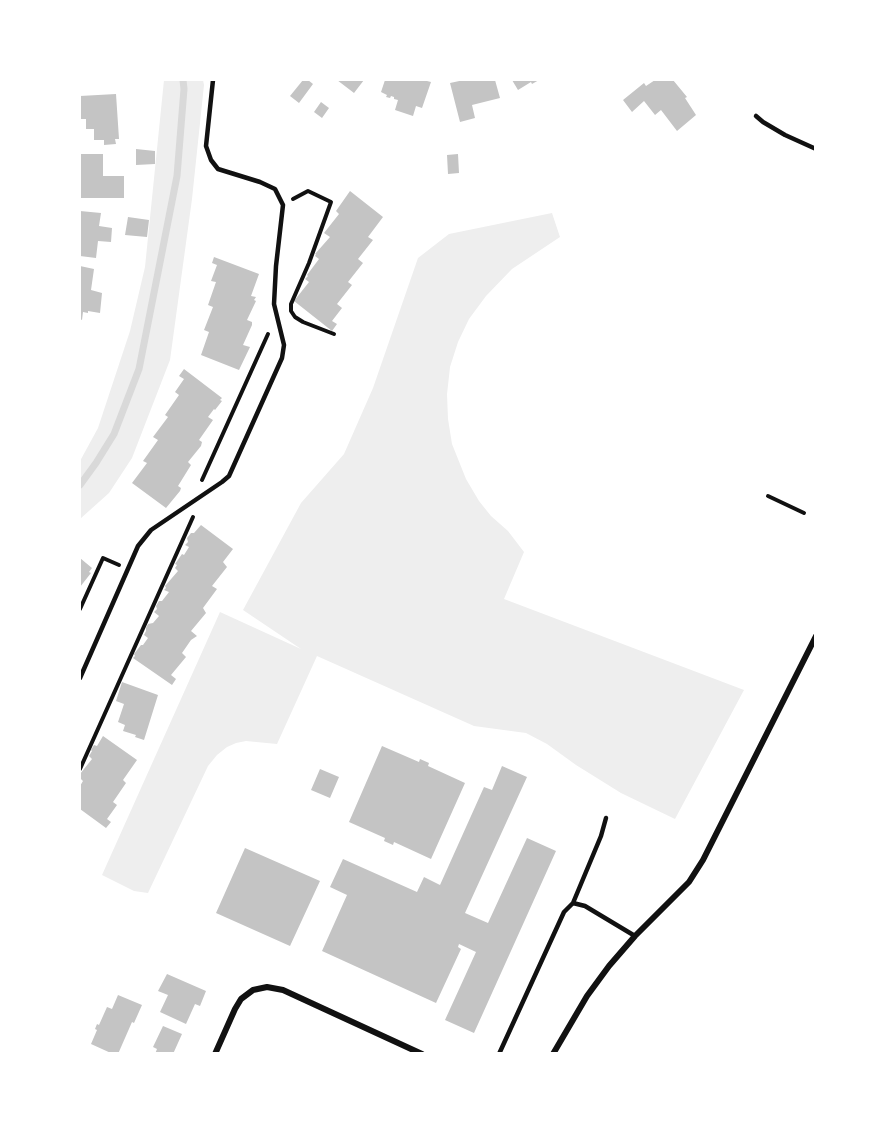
<!DOCTYPE html>
<style>
body{margin:0}
#map{position:relative;width:895px;height:1133px;overflow:hidden;background:#fff;font-family:Commissioner,sans-serif}
canvas{display:block}
.frame{position:absolute;inset:0;border:81px solid #fff;pointer-events:none}
</style>
<div id="map">
<canvas width="895" height="1133"></canvas>
<div class="frame"></div>
</div>
<script>
const context = document.querySelector('canvas').getContext('2d');
context.lineJoin = 'round';
function paint(path, color) { context.fillStyle = color; context.fill(path, 'evenodd'); }
const toPath = rows => new Path2D(rows.map(r => 'M' + r).join(''));
function trace(path, color, width, dash) { context.strokeStyle = color; context.lineWidth = width; context.lineCap = dash ? 'butt' : 'round'; context.setLineDash(dash || []); context.stroke(path); }
const green = toPath([
 [164,80,203,80,204,85,192,199,170,360,132,458,109,493,80,519,80,461,98,428,130,331,145,267],
 [552,213,560,237,512,269,486,296,469,319,458,342,450,367,447,394,448,419,452,444,466,479,479,501,491,516,508,531,524,552,504,599,744,690,675,819,621,793,576,765,547,744,526,733,474,726,317,656,277,744,246,741,236,743,227,747,217,755,208,766,148,893,134,891,102,875,220,612,301,649,243,610,301,503,344,454,373,388,418,258,449,234]
]);
const stream = toPath([
 [80,485,96,463,114,434,139,369,177,176,184,89,183,80]
]);
const building = toPath([
 [303,80,308,80,313,84,299,103,290,96],
 [337,80,364,80,354,93],
 [385,80,423,80,431,82,422,108,416,106,413,116,395,110,398,100,394,99,394,97,391,96,390,98,386,97,387,95,381,92],
 [464,80,495,80,500,98,472,105,475,118,460,122,450,83],
 [512,80,539,80,532,84,531,82,518,90],
 [655,80,673,80,687,97,685,98,696,115,677,131,661,110,655,115,644,101,632,112,623,100,644,83,646,86],
 [116,94,119,139,115,139,116,144,104,145,104,140,94,140,94,129,86,129,86,119,80,119,80,96],
 [321,102,329,108,322,118,314,112],
 [136,149,155,151,155,164,136,165],
 [80,154,103,154,103,176,124,176,124,198,80,198],
 [458,154,459,173,448,174,447,155],
 [350,191,383,217,368,237,373,240,358,259,363,263,348,282,352,285,337,304,342,308,332,321,337,324,332,331,294,301,309,282,305,279,308,276,307,275,319,259,315,256,316,254,315,254,330,237,324,233,339,214,336,211],
 [80,211,101,213,99,226,112,228,111,242,98,241,96,258,80,256],
 [128,217,149,220,147,237,125,235],
 [214,257,259,274,251,296,256,297,254,300,256,301,247,320,252,322,252,325,243,345,250,347,239,370,201,355,209,332,204,330,213,307,208,305,216,282,211,281,217,265,212,263],
 [80,266,94,269,91,290,102,293,100,313,88,311,88,313,83,312,82,320,80,319],
 [184,369,222,398,220,400,222,401,215,410,214,409,208,417,213,420,199,440,202,442,201,446,188,462,191,465,178,486,181,488,180,491,166,508,132,483,147,463,143,461,158,440,153,437,168,417,165,415,179,395,175,392,184,379,179,376],
 [201,525,233,549,223,562,227,567,212,586,217,589,203,608,206,613,191,631,197,636,191,640,182,653,186,657,171,675,176,679,172,685,133,658,135,656,134,654,141,645,143,645,148,638,144,635,146,631,146,628,148,624,153,623,159,616,154,612,157,609,156,606,159,601,162,601,169,592,164,590,166,588,165,586,178,571,175,568,177,565,175,564,182,554,184,555,189,547,185,545,188,542,187,538,191,533,194,533],
 [80,558,92,568,89,572,91,573,80,587],
 [122,682,158,695,144,740,135,737,136,735,123,731,125,725,118,722,124,704,116,701],
 [103,736,137,760,123,780,126,783,113,802,117,805,107,819,111,822,106,828,80,809,80,786,83,781,80,778,80,774,92,759,89,756,92,751,91,750,94,745,97,746],
 [382,746,419,762,420,759,429,763,428,766,465,783,431,859,394,842,393,845,384,841,385,838,349,822],
 [502,766,527,777,465,913,488,923,527,838,556,851,474,1033,445,1020,476,952,459,944,458,947,461,949,436,1003,322,951,347,895,330,887,343,859,417,892,424,877,440,885,484,787,492,790],
 [320,769,339,777,330,798,311,790],
 [245,848,320,881,290,946,216,913],
 [167,974,206,991,200,1006,195,1004,186,1024,160,1012,168,995,158,991],
 [118,995,142,1005,134,1023,132,1022,118,1054,113,1054,91,1044,97,1030,95,1029,97,1024,99,1025,107,1007,112,1009],
 [163,1026,182,1034,173,1054,163,1052,163,1054,155,1054,157,1049,153,1047]
]);
const path = toPath([
 [293,199,308,191,331,202,309,263,291,304,291,311,295,317,303,322,334,334],
 [202,480,268,334],
 [768,496,804,513],
 [80,609,103,558,119,565],
 [80,769,193,517]
]);
const service = toPath([
 [756,116,763,122,785,135,816,149],
 [80,678,138,546,151,530,222,482,229,476,282,358,284,345,274,304,276,266,283,205,275,189,260,182,218,169,211,160,206,146,213,80],
 [573,903,601,836,606,818],
 [499,1054,564,912,573,903,585,906,635,936]
]);
const minor = toPath([
 [215,1054,235,1009,241,999,253,990,267,987,283,990,422,1054],
 [553,1054,587,996,609,966,635,936,689,882,703,860,816,636]
]);
paint(green, '#eee');
trace(stream, '#d9d9d9', 7);
paint(building, '#c4c4c4');
trace(path, '#111', 4);
trace(service, '#111', 4.5);
trace(minor, '#111', 6);
</script>
